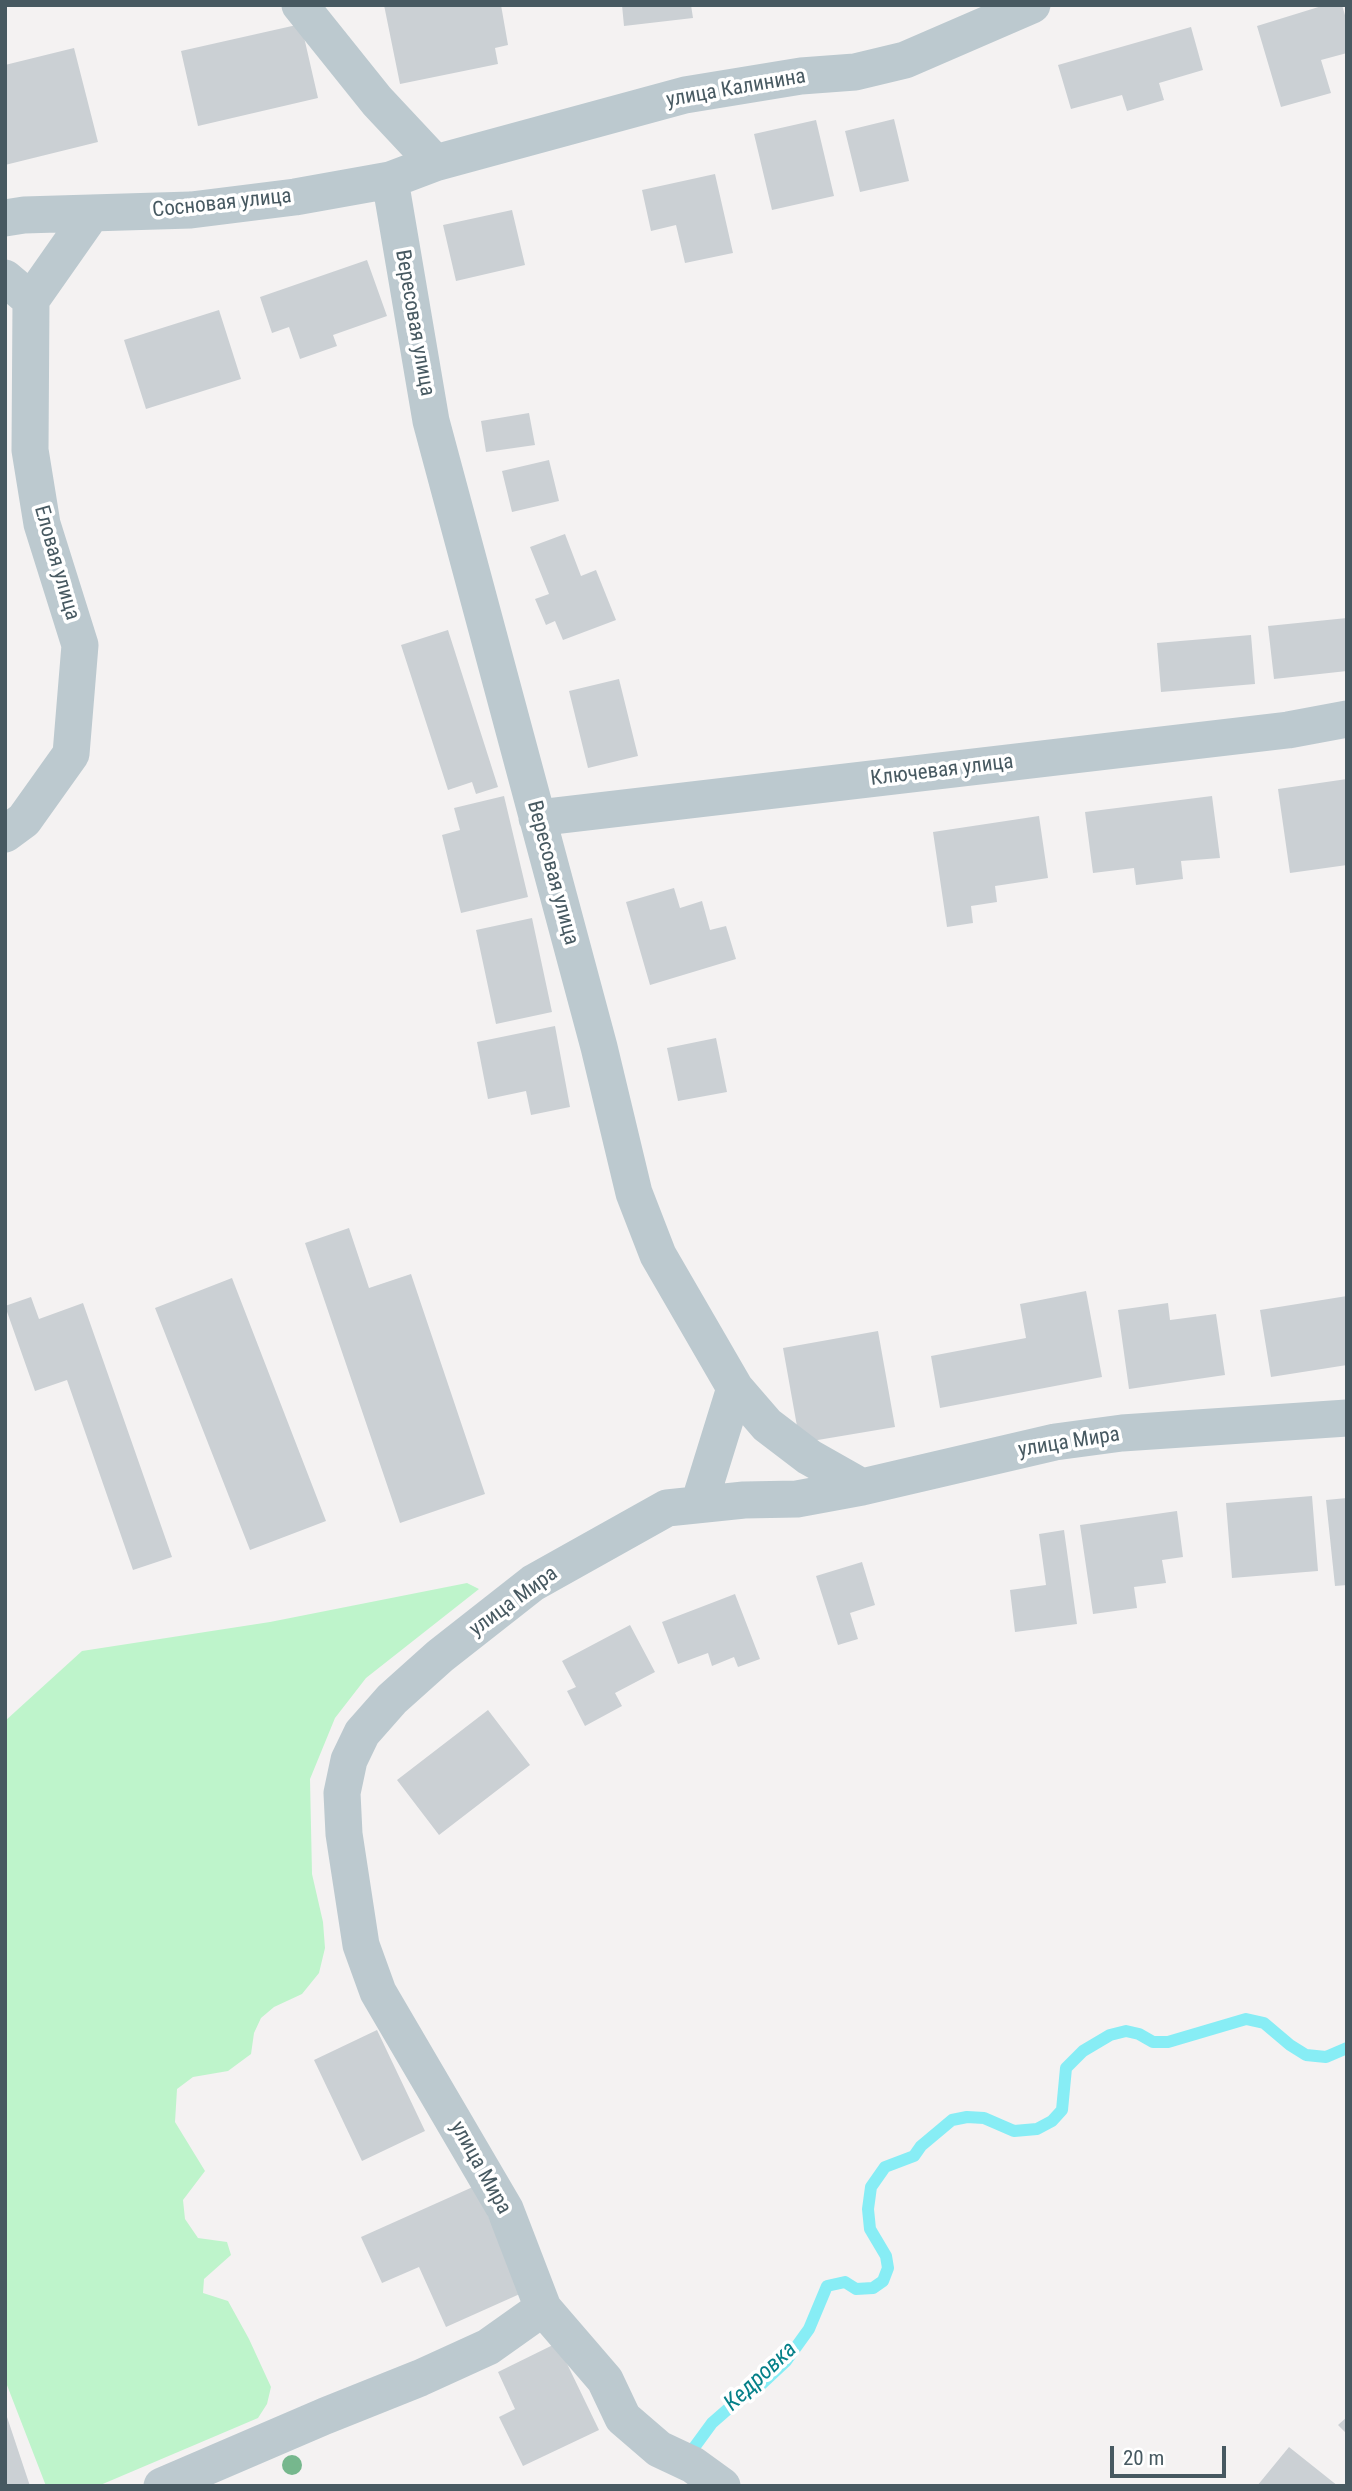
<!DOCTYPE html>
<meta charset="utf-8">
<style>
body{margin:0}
#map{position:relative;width:1352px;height:2491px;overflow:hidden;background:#f4f2f2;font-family:"Roboto Condensed",sans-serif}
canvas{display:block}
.frame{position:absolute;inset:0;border:7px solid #475961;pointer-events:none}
.scale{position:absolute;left:1110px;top:2446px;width:116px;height:32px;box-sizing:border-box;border:4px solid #475961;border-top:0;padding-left:9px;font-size:21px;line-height:24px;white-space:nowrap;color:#475961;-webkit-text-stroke:5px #fff;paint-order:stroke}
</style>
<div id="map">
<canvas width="1352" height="2491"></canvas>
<div class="frame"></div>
<div class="scale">20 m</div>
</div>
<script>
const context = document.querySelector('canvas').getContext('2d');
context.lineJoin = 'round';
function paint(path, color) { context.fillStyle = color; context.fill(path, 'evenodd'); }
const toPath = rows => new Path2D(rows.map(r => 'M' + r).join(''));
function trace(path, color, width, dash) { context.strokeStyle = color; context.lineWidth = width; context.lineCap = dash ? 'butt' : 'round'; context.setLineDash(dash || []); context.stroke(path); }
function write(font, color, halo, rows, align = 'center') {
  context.font = font + ' "Roboto Condensed",sans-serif'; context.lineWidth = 7; context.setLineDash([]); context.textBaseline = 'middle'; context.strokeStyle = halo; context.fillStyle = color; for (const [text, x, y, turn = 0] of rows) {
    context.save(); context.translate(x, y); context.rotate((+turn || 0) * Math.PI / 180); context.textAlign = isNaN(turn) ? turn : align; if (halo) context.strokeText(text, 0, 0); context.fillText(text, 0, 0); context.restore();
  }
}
const green = toPath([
 [467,1583,479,1589,366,1678,335,1718,310,1779,312,1874,323,1922,325,1948,319,1973,302,1994,274,2007,261,2018,254,2033,251,2054,228,2071,193,2077,177,2089,175,2122,205,2171,183,2200,185,2219,198,2238,227,2242,231,2255,204,2279,203,2293,228,2301,249,2339,271,2387,267,2404,258,2418,98,2486,46,2486,5,2380,5,1721,82,1651,270,1622]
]);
const stream = toPath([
 [693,2449,712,2423,736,2402,755,2390,786,2361,809,2329,827,2286,845,2282,856,2289,873,2288,883,2281,888,2268,886,2256,870,2229,868,2209,871,2187,885,2167,914,2156,921,2146,952,2120,967,2117,984,2118,1014,2131,1037,2129,1052,2121,1062,2110,1066,2068,1083,2051,1110,2035,1126,2031,1139,2034,1153,2042,1168,2042,1246,2019,1264,2023,1290,2045,1306,2055,1326,2057,1347,2048]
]);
const building = toPath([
 [384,5,501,5,508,45,495,48,498,64,400,84],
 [622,5,691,5,693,18,624,26],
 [1325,5,1342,5,1347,22,1347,53,1321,60,1331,93,1281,107,1257,26],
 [301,24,318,98,198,126,181,51],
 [1191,27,1203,70,1159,83,1164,100,1127,111,1122,95,1071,109,1058,65],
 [74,48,98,142,5,165,5,65],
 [894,119,909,181,860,192,845,131],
 [816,120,834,196,772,210,754,134],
 [715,174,733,253,685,263,676,225,651,231,642,190],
 [512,210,525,265,456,281,443,225],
 [367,260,387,316,333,335,337,346,300,359,289,327,272,333,260,297],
 [219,310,241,379,146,409,124,340],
 [529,413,535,445,486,452,481,421],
 [549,460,559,501,512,512,502,471],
 [565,534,581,576,596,570,616,620,563,640,555,621,546,625,535,599,549,594,530,547],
 [1347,618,1347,671,1274,679,1268,626],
 [448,630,498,787,476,794,472,782,448,790,401,645],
 [1251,635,1255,684,1161,692,1157,643],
 [619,679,638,756,588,768,569,691],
 [1347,779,1347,865,1290,873,1278,789],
 [504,796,528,897,461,913,442,835,460,830,454,808],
 [1212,796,1220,858,1181,861,1183,879,1136,885,1134,868,1093,873,1085,812],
 [1039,816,1048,878,995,886,997,902,971,906,973,923,947,927,933,832],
 [674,888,680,908,702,901,710,930,726,926,736,959,650,985,626,902],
 [532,918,552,1012,496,1024,476,930],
 [555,1026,570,1107,531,1115,526,1091,488,1099,477,1042],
 [716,1038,727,1092,678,1101,667,1048],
 [349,1228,369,1288,411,1274,485,1494,400,1523,305,1243],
 [232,1278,326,1521,250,1550,155,1308],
 [1086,1291,1102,1377,940,1408,931,1356,1026,1338,1020,1304],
 [1347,1296,1347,1365,1271,1377,1260,1310],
 [31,1297,39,1319,83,1303,172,1557,133,1570,67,1380,35,1391,5,1306],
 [1168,1303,1170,1320,1216,1314,1225,1375,1129,1389,1118,1310],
 [878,1331,895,1427,800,1443,783,1348],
 [1312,1496,1318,1571,1232,1578,1226,1503],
 [1347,1498,1347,1585,1335,1586,1326,1500],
 [1177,1511,1183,1557,1162,1560,1166,1583,1134,1587,1137,1608,1093,1614,1080,1525],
 [1064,1530,1077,1624,1015,1632,1010,1590,1046,1585,1039,1534],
 [862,1562,875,1605,850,1613,858,1639,838,1645,816,1576],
 [735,1594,760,1659,738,1667,734,1657,712,1666,708,1653,678,1664,662,1622],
 [630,1625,655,1672,615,1693,622,1706,585,1726,567,1691,576,1687,562,1661],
 [488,1710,530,1765,439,1835,397,1780],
 [377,2030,425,2131,362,2161,314,2060],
 [475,2186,522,2293,446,2327,419,2267,382,2283,361,2237],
 [557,2343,599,2430,523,2466,499,2417,515,2409,498,2372],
 [6,2414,30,2486,5,2486],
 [1347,2417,1347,2434,1338,2425],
 [1289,2447,1338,2486,1257,2486]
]);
const street = toPath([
 [300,5,377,101,435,163],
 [390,180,431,421,599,1047,634,1193,658,1255,735,1388,767,1425,809,1457,862,1487],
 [5,218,24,215,191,210,295,197,390,180,435,163,685,95,801,76,855,72,905,60,1032,5],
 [5,278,31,300,30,450,42,524,80,645,71,754,24,820,5,834],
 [31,300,92,213],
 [537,818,1288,730,1347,719],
 [699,1504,735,1388],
 [162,2486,325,2416,420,2378,488,2347,543,2308],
 [722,2486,693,2465,659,2449,623,2418,605,2380,543,2308,505,2209,378,1992,361,1945,344,1834,342,1793,349,1760,362,1733,392,1699,440,1656,533,1583,667,1508,744,1500,797,1499,862,1487,1055,1442,1122,1433,1347,1418]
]);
const trees = [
 [292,2465]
];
const streetNames = [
 ["улица Калинина",736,89,-10],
 ["Сосновая улица",222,204,-6],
 ["Вересовая улица",414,323,80],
 ["Еловая улица",56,563,74],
 ["Ключевая улица",942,771,-7],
 ["Вересовая улица",552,873,75],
 ["улица Мира",1069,1443,-9],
 ["улица Мира",514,1602,-36],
 ["улица Мира",480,2168,61]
];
const waterNames = [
 ["Кедровка",761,2377,-43]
];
paint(green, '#bef4cb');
trace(stream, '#87edf5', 12);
paint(building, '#cbd0d4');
trace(street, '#bcc9cf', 37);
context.fillStyle = '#76b78d';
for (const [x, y] of trees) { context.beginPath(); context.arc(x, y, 10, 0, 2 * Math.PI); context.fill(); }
write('21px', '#475961', '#fff', streetNames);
write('italic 23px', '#058089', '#fff', waterNames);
</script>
